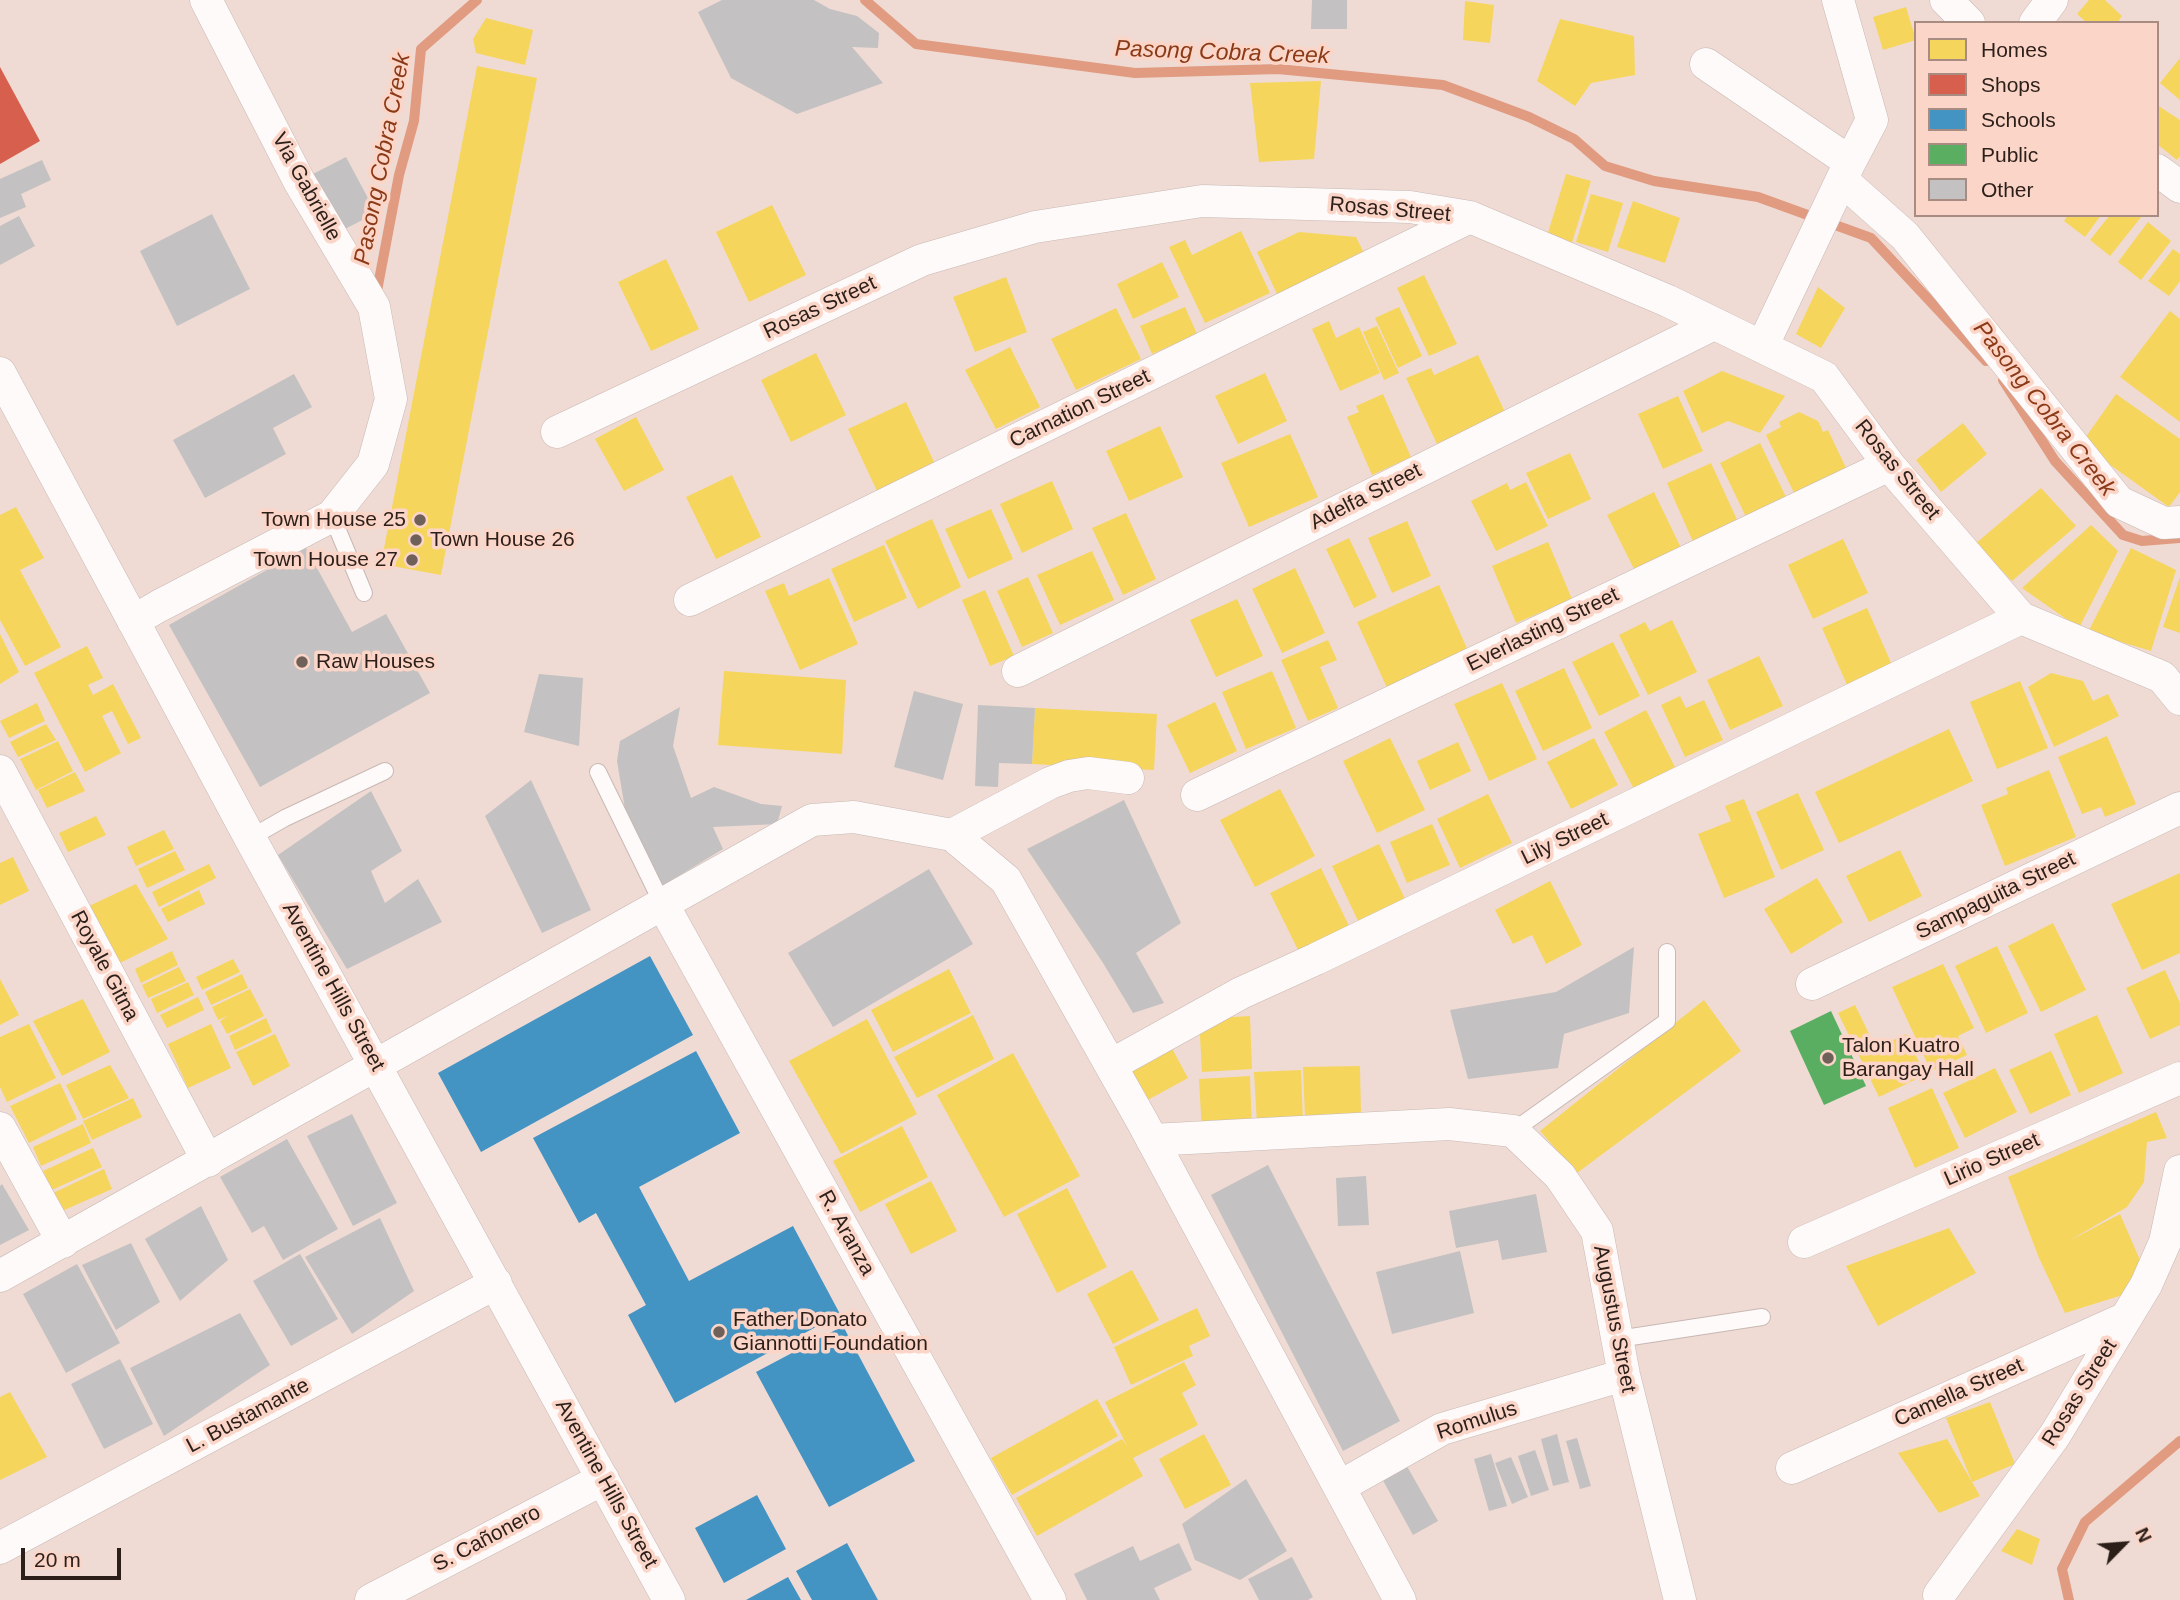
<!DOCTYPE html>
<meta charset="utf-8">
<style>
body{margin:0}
#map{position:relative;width:2180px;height:1600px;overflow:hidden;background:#efdbd4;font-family:Arial,sans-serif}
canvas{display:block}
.legend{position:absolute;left:1914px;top:21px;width:245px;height:196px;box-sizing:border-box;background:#fbd6c8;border:2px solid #a88c82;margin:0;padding:9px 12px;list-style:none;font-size:21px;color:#2c1e19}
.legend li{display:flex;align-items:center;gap:14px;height:35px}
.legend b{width:35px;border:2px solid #a88c82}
.north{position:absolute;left:2089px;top:1509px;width:70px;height:70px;-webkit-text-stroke:5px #fbd6c8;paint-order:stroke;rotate:65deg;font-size:19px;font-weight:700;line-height:28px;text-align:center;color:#2c1e19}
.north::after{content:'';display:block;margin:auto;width:24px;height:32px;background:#2c1e19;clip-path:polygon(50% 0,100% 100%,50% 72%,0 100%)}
.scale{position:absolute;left:21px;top:1548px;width:100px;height:32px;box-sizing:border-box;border:4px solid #2c1e19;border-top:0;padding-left:9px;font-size:21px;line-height:24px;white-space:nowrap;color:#2c1e19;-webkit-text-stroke:5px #fbd6c8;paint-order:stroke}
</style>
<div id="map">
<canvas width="2180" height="1600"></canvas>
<ul class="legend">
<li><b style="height:19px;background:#f6d55c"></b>Homes</li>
<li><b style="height:19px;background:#d6604d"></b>Shops</li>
<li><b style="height:19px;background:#4393c3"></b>Schools</li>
<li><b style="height:19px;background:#5aae61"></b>Public</li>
<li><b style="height:19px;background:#c3c1c1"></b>Other</li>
</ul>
<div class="north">N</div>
<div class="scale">20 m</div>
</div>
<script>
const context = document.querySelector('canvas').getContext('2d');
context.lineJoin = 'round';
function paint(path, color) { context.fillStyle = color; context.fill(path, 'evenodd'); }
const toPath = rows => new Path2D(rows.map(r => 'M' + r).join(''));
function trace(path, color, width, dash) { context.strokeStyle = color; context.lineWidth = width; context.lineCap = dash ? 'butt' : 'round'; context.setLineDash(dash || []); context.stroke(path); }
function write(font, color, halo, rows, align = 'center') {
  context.font = font + ' Arial,sans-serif'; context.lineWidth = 7; context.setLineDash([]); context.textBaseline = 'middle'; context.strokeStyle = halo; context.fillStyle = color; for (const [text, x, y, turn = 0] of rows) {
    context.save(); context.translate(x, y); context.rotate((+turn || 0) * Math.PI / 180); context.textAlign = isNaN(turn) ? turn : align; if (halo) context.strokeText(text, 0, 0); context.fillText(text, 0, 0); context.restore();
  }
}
const homes = toPath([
 [2089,0,2105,0,2122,16,2117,23,2087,23,2077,14],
 [1465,1,1494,5,1490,43,1463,40],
 [1906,7,1916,40,1883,50,1873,17],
 [486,18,533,30,525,65,476,53,473,39],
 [1560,19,1634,36,1635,75,1591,83,1575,106,1537,81],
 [2180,58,2180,100,2160,83],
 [477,66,537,78,441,575,381,564],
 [1321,81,1314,159,1259,162,1250,83],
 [2157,105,2180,120,2180,156,2177,160,2157,144],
 [1566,174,1591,181,1571,246,1546,239],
 [1591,194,1623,203,1608,252,1576,242],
 [1633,201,1680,218,1665,263,1617,247],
 [772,205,806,275,749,302,716,232],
 [2068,215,2101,215,2085,237,2064,221],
 [2110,215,2142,216,2110,256,2090,240],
 [2148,222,2171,241,2141,280,2118,262],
 [1241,231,1270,293,1205,323,1169,247,1185,240,1192,255],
 [1299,232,1356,237,1367,259,1279,298,1257,252],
 [2173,249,2180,254,2180,281,2169,296,2148,281],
 [666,259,699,329,651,351,618,282],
 [1162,262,1179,297,1133,319,1117,284],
 [1424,275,1457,344,1429,356,1397,288],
 [1006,277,1027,332,975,352,953,297],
 [1818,287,1845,308,1821,348,1796,334],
 [1185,307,1197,334,1152,354,1140,326],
 [1399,307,1422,356,1398,368,1375,318],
 [1116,308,1141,359,1076,390,1051,339],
 [2170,311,2180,319,2180,422,2120,377],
 [1329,321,1336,338,1359,327,1380,373,1340,391,1312,329],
 [1377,326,1399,373,1384,380,1363,332],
 [1010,347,1040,407,996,429,965,370],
 [816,353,846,415,791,442,761,380],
 [1478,355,1505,412,1437,444,1406,378,1431,368,1434,375],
 [1722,371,1785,396,1760,433,1728,421,1702,433,1683,391],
 [1265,373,1287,421,1238,444,1215,396],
 [1383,394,1411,457,1372,475,1347,417,1359,412,1356,406],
 [2116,394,2180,439,2180,492,2169,507,2081,444],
 [1678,396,1703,451,1663,469,1638,414],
 [906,402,935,464,877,491,848,429],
 [1799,412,1818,421,1823,432,1828,430,1848,472,1796,497,1766,435,1781,427,1779,422],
 [636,417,664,470,624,491,595,439],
 [1963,423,1987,454,1941,492,1916,460],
 [1160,426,1183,477,1129,501,1106,451],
 [1290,434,1318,497,1249,527,1221,463],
 [1760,443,1787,499,1747,519,1720,463],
 [1570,453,1591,499,1548,519,1526,473],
 [1711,463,1739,524,1694,544,1667,483],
 [732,475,761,537,716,559,686,497],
 [1052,481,1073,529,1022,553,1000,504],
 [1526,482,1548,526,1496,551,1471,501,1507,483,1510,490],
 [2041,488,2076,526,2012,581,1975,544],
 [1654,492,1682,550,1636,573,1607,515],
 [16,507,44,558,20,570,61,647,25,666,0,620,0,515],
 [991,509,1013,559,968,579,945,529],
 [1126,513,1156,579,1123,595,1092,528],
 [932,519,961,587,918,609,885,541],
 [1407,521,1431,576,1392,593,1368,538],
 [2091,525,2118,551,2079,628,2022,588],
 [1349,538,1377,597,1354,608,1326,549],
 [1843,539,1868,593,1813,619,1788,565],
 [1548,542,1572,599,1516,623,1492,566],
 [884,545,907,598,854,622,831,569],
 [2131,548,2176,570,2151,651,2088,632],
 [1092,551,1114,600,1060,625,1037,575],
 [1295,568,1325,633,1282,653,1252,589],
 [1028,577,1053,633,1022,647,997,591],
 [2180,577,2180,633,2163,627],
 [829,578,858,644,800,670,765,591,784,583,789,596],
 [1439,585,1469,653,1388,690,1357,622],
 [985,590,1014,656,990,666,962,600],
 [1237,599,1263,656,1216,677,1190,620],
 [1867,608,1892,665,1847,685,1822,628],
 [1672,620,1697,672,1648,695,1619,635,1645,622,1650,631],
 [0,634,19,672,0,684],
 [1328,640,1337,660,1320,667,1338,708,1308,721,1281,660],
 [1613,642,1640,696,1599,716,1572,662],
 [87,646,103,678,88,685,93,695,113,684,141,738,128,744,112,711,102,716,121,753,85,772,34,673],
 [1759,656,1783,706,1730,730,1707,680],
 [1564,668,1592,728,1543,751,1515,691],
 [724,671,846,680,842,754,718,745],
 [1272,671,1296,728,1246,749,1222,692],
 [2051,673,2083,681,2093,701,2108,694,2119,716,2054,747,2028,687],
 [2020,681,2048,748,1997,769,1970,702],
 [1502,683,1537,759,1489,781,1454,704],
 [1680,696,1686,708,1704,700,1723,740,1685,757,1661,705],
 [1215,702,1237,751,1190,773,1167,725],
 [37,703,45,721,9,738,0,721],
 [1035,708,1157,714,1154,770,1032,764],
 [1646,710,1675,767,1634,789,1604,732],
 [46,724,56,740,18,757,10,742],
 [1949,729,1973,781,1839,843,1815,792],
 [2107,736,2136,804,2105,817,2101,807,2082,814,2058,757],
 [1390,738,1425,810,1377,833,1343,761],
 [1594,738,1618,785,1571,809,1547,762],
 [58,741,73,771,36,790,20,759],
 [1458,742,1471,771,1430,790,1417,761],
 [2049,770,2076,837,2005,866,1981,805,2008,794,2006,788],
 [75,772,85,791,47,808,38,790],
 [1280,789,1315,856,1255,887,1220,820],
 [1798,793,1824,850,1781,870,1756,812],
 [1488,794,1512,843,1460,868,1437,819],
 [1744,799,1775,877,1724,898,1698,834,1731,821,1725,806],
 [96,816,106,835,68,852,59,833],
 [1432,824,1450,865,1407,883,1390,842],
 [164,830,174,849,136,866,127,847],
 [1379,844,1407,903,1360,925,1332,866],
 [1900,850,1922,896,1869,922,1846,876],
 [175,851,185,870,147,888,138,869],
 [13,857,29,891,0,905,0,863],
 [209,864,216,878,159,907,152,892],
 [1321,868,1351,930,1300,954,1270,893],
 [2180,873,2180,953,2142,970,2111,904],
 [1817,878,1843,922,1791,954,1764,909],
 [1550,881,1582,945,1546,964,1532,935,1513,944,1495,910],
 [136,884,168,939,118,964,89,906],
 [199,890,205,904,168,922,161,909],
 [2053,923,2086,990,2041,1012,2008,946],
 [1997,946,2028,1013,1986,1033,1955,966],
 [172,951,178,965,141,983,135,969],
 [233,959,240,972,202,990,196,977],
 [1943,964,1974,1028,1958,1036,1967,1055,1931,1071,1892,987],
 [179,967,186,981,148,998,142,985],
 [949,969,971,1013,893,1052,871,1010],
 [2165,970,2180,1003,2180,1025,2150,1039,2126,988],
 [242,974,248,988,211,1005,205,992],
 [0,979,19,1015,0,1025],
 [188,982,194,995,157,1013,151,999],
 [250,989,264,1016,227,1034,220,1021,228,1016,218,1020,212,1007],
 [198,997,204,1010,167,1028,160,1015],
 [83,999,110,1052,62,1076,33,1021],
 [1704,1000,1741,1051,1577,1173,1540,1131],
 [1855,1005,1876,1048,1906,1034,1925,1075,1879,1097,1838,1013],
 [973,1015,994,1059,917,1098,894,1057],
 [2097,1015,2123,1073,2079,1093,2054,1034],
 [1250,1016,1252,1069,1202,1072,1199,1019],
 [266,1018,272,1032,235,1050,229,1036],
 [867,1019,917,1114,841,1154,789,1061],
 [29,1024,56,1078,7,1102,0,1087,0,1037],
 [211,1024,231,1068,188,1088,168,1044],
 [275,1034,290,1066,253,1086,236,1052],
 [1169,1043,1188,1078,1144,1102,1126,1066],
 [2051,1051,2071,1095,2030,1114,2009,1070],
 [1013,1053,1080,1176,1004,1217,937,1095],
 [110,1065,129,1098,83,1119,66,1085],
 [1360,1066,1361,1115,1305,1117,1303,1067],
 [1995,1068,2017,1112,1965,1138,1943,1093],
 [1301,1070,1303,1122,1257,1124,1254,1072],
 [1250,1076,1252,1130,1202,1132,1199,1079],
 [60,1083,77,1119,29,1143,10,1106],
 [1932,1088,1959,1148,1915,1168,1888,1108],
 [133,1098,142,1117,92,1140,83,1121],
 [2156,1112,2167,1138,2147,1142,2144,1182,2127,1207,2067,1242,2120,1214,2140,1260,2129,1293,2065,1313,2039,1258,2008,1177],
 [83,1124,91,1143,41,1166,33,1147],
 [902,1126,928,1177,860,1212,833,1161],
 [93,1148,102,1167,52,1190,43,1171],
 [104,1169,112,1189,62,1211,53,1193],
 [931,1181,957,1231,911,1254,885,1204],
 [1067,1188,1107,1267,1057,1293,1017,1214],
 [1949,1228,1976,1273,1878,1326,1846,1266],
 [1132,1270,1159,1320,1113,1344,1087,1294],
 [1197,1308,1210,1336,1189,1346,1193,1356,1131,1385,1114,1347],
 [1184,1362,1196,1385,1182,1393,1198,1425,1133,1458,1143,1476,1037,1536,1016,1498,1122,1439,1127,1446,1105,1402],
 [10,1392,47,1457,0,1480,0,1397],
 [1097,1399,1118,1436,1012,1495,991,1458],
 [1990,1402,2015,1464,1972,1482,1980,1496,1939,1513,1898,1453,1947,1439,1972,1482,1946,1418],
 [1204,1434,1231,1485,1185,1509,1159,1459],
 [2017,1529,2040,1539,2032,1565,2001,1551]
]);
const shops = toPath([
 [0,67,40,141,0,164]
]);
const schools = toPath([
 [650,956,693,1035,481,1152,438,1073],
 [696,1051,740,1133,639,1187,689,1281,793,1226,840,1314,675,1403,628,1315,646,1305,596,1213,579,1223,533,1138],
 [843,1326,915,1461,829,1507,756,1372],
 [757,1495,786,1549,724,1583,695,1528],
 [847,1543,878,1600,812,1600,796,1571],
 [788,1577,801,1600,746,1600]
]);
const public = toPath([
 [1831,1011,1866,1086,1824,1105,1790,1031]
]);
const stream = toPath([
 [865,0,916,44,1135,73,1278,69,1443,85,1529,117,1574,139,1605,166,1654,181,1758,197,1871,238,1986,361],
 [376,296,399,175,414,121,421,49,477,0],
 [2003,380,2055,461,2123,535,2142,541,2179,538],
 [2069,1600,2062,1569,2085,1522,2180,1441]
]);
const building = toPath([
 [722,0,814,0,830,9,857,16,879,33,878,48,852,47,883,83,797,114,731,78,698,12],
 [1312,0,1347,0,1347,29,1311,29],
 [346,157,376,213,343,230,313,174],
 [42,160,51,180,21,194,26,207,0,218,0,179],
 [212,214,250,289,177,326,140,251],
 [19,216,35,246,0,265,0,226],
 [294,374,312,407,273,428,286,454,205,498,173,440],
 [306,548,352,632,386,614,430,693,260,787,169,625],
 [539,674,583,678,579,746,524,732],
 [914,691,963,704,943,780,894,767],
 [978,705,1035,708,1032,764,999,763,998,787,975,786],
 [680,707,673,746,691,798,714,787,761,804,782,806,777,824,713,827,723,849,657,889,628,827,617,761,620,741],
 [531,780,591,910,542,933,485,816],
 [371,791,402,851,371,871,385,903,418,879,442,922,347,969,278,855],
 [1124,800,1181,923,1136,953,1164,1003,1133,1013,1103,963,1027,849],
 [929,869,973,944,833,1027,788,953],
 [1634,947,1629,1013,1564,1034,1558,1068,1468,1079,1450,1010,1556,992],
 [352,1114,397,1203,353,1226,307,1136],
 [287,1139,338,1229,283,1260,264,1226,252,1233,220,1177],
 [1268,1165,1400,1421,1343,1451,1211,1195],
 [1366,1176,1369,1225,1338,1226,1336,1178],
 [2,1184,29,1230,0,1245,0,1186],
 [1536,1194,1547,1252,1502,1260,1498,1240,1456,1248,1449,1211],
 [201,1206,228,1260,180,1301,145,1239],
 [380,1218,414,1291,352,1334,305,1257],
 [131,1243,160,1302,116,1330,82,1265],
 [1460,1251,1474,1313,1392,1334,1376,1272],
 [300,1254,338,1319,291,1346,253,1281],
 [77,1264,120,1343,66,1373,23,1294],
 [240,1313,270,1365,164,1436,130,1368],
 [120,1359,153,1424,104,1449,71,1384],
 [1557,1434,1569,1482,1553,1486,1541,1439],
 [1577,1438,1591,1486,1580,1489,1566,1441],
 [1535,1450,1549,1490,1531,1496,1518,1456],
 [1491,1454,1507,1506,1489,1511,1474,1459],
 [1511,1457,1528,1497,1512,1504,1495,1463],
 [1404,1461,1438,1521,1413,1535,1380,1475],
 [1246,1479,1287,1551,1240,1580,1195,1560,1182,1524],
 [1179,1543,1192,1570,1154,1588,1160,1600,1087,1600,1074,1574,1133,1546,1140,1561],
 [1292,1557,1313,1597,1308,1600,1259,1600,1248,1579]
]);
const service = toPath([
 [332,516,364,593],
 [598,772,662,903],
 [250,838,285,818,385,771],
 [1513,1131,1667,1021,1667,952],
 [1618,1339,1762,1317]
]);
const minor = toPath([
 [1946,0,1969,23],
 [2035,23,2052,0],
 [1706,64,1850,162],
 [2157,170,2180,187],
 [1842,180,1905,236,2119,502,2164,523,2180,522],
 [1762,347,1850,162,1872,120,1838,0],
 [0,373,250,838,669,1600],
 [557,432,922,260,1035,227,1202,201,1410,207,1470,217,1668,301,1824,377,1889,465,2021,618,2162,677,2180,699],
 [690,600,1470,217],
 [133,621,159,606,332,516,373,464,391,399,374,307,299,181,206,0],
 [1018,671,1714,324],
 [0,771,208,1161],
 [1197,795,1889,465],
 [952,835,1050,783,1069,776,1088,773,1128,778],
 [662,903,1050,1600],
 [1812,984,2180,808],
 [1111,1065,1241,993,1316,959,2021,618],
 [0,1128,63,1242],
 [1152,1140,1449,1124,1513,1131,1560,1176,1597,1231,1624,1375,1680,1600],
 [1804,1242,2180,1078],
 [0,1276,812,820,854,817,952,835,1006,880,1142,1121,1400,1600],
 [1792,1468,2126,1318],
 [1339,1487,1442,1429,1624,1375],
 [0,1548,496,1283],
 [1939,1595,2055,1435,2146,1285,2165,1242,2180,1171],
 [371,1600,603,1479]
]);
const markers = [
 [420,520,7,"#70605a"],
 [416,540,7,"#70605a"],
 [412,560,7,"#70605a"],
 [302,662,7,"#70605a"],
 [1828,1058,7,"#70605a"],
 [719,1332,7,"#70605a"]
];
const streetNames = [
 ["Via Gabrielle",306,187,61],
 ["Rosas Street",1390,210,5],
 ["Rosas Street",820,308,-25],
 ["Carnation Street",1080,409,-26],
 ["Rosas Street",1897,470,51],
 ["Adelfa Street",1366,497,-27],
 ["Everlasting Street",1543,630,-26],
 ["Lily Street",1565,839,-26],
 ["Sampaguita Street",1996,896,-26],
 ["Royale Gitna",104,966,62],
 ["Aventine Hills Street",333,987,61],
 ["Lirio Street",1992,1160,-24],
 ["R. Aranza",846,1233,61],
 ["Augustus Street",1614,1319,79],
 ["Camella Street",1959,1393,-24],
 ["Rosas Street",2080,1393,-58],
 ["L. Bustamante",248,1416,-28],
 ["Romulus",1477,1421,-18],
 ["Aventine Hills Street",606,1484,61],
 ["S. Cañonero",487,1539,-28]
];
const poiNames = [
 ["Town House 25",406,520,"right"],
 ["Town House 26",430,540],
 ["Town House 27",398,560,"right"],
 ["Raw Houses",316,662],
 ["Talon Kuatro",1842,1046],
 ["Barangay Hall",1842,1070],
 ["Father Donato",733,1320],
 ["Giannotti Foundation",733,1344]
];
const waterNames = [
 ["Pasong Cobra Creek",1222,53,2],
 ["Pasong Cobra Creek",383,159,-79],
 ["Pasong Cobra Creek",2044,409,52]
];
paint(homes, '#f6d55c');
paint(shops, '#d6604d');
paint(schools, '#4393c3');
paint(public, '#5aae61');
trace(stream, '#e09b81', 10);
paint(building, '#c3c1c1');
trace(service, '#c8b8b3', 18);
trace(minor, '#c8b8b3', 33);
trace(service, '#fdfaf9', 16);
trace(minor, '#fdfaf9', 32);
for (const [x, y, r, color] of markers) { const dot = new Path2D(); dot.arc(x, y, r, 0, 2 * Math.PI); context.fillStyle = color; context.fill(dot); trace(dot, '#fbd6c8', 2.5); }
write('21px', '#2c1e19', '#fbd6c8', streetNames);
write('21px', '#2c1e19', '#fbd6c8', poiNames, 'left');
write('italic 23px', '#8b3a17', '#fbd6c8', waterNames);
</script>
